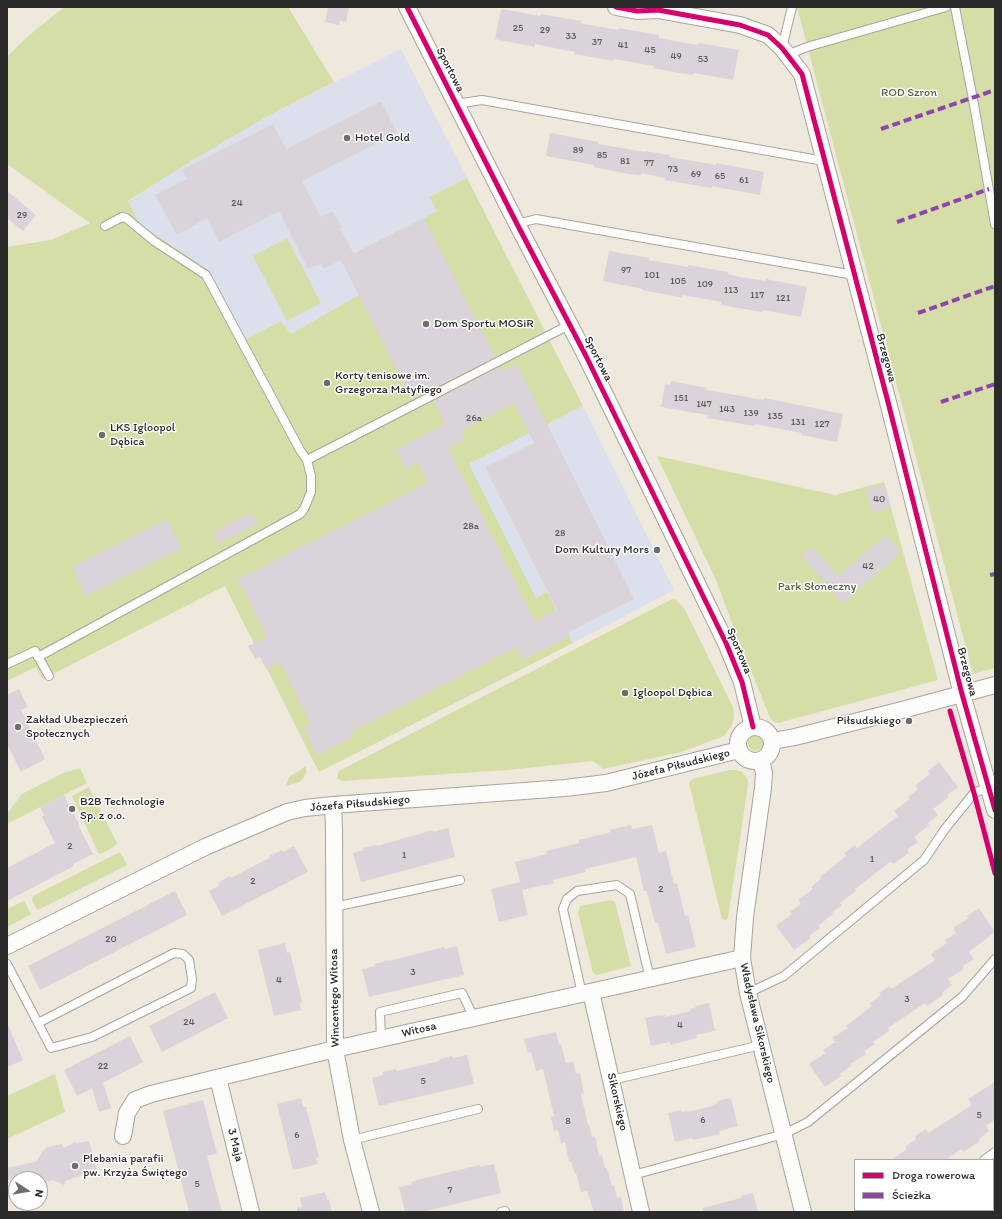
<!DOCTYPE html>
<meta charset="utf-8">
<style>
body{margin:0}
#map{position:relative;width:1002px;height:1219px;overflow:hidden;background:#eee8dd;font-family:Itim,sans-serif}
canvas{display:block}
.frame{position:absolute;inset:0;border:8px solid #2b2b2b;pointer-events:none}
.legend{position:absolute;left:854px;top:1159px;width:140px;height:52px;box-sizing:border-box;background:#fff;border:1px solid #aaa;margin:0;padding:5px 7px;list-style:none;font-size:12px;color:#2b2b2b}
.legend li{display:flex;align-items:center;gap:8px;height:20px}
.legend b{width:20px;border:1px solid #aaa}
.north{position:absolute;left:8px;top:1171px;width:40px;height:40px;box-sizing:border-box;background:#fff;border:1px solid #aaa;border-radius:50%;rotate:102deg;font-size:11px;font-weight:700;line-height:16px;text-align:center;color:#2b2b2b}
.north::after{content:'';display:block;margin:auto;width:14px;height:18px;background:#6f6d69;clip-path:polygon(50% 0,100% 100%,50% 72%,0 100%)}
</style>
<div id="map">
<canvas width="1002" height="1219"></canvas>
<div class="frame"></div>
<ul class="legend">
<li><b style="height:5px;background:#d6006c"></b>Droga rowerowa</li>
<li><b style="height:5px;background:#8e44ad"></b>Ścieżka</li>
</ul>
<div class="north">N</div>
</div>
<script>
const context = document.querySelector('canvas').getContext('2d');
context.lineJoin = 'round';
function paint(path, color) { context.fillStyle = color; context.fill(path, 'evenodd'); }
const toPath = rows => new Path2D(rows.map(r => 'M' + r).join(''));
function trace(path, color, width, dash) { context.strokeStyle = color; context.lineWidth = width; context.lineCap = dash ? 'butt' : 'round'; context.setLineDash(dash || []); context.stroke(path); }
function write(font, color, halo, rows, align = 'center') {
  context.font = font + ' Itim,sans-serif'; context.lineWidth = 3; context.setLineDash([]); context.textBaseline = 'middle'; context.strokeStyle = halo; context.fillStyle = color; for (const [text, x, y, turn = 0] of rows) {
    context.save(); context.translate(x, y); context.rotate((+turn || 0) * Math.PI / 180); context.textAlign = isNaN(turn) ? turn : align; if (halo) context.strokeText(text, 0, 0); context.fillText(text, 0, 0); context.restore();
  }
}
const built = toPath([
 [401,49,467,178,429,197,437,211,359,295,291,334,281,321,245,340,208,270,140,224,128,202,193,160,268,116],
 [583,406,674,590,573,643,547,592,536,598,469,464]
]);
const green = toPath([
 [64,7,288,7,334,82,268,116,193,160,128,201,140,224,208,270,245,340,281,321,291,334,359,295,341,260,437,211,429,197,467,178,583,406,469,464,536,598,547,592,573,643,319,772,225,586,43,679,36,667,7,681,7,247,51,240,90,223,7,164,7,57,26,38],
 [797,7,995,7,995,668,973,674],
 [287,238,321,303,287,321,253,256],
 [657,456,835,495,884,482,938,680,778,723,771,720,735,631,716,580],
 [674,598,684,608,733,707,734,716,732,725,724,736,681,752,603,769,593,761,507,770,342,781,337,778,339,771],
 '748 743a8 8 0 1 1 16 0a8 8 0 1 1-16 0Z',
 [306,766,306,773,303,779,299,782,286,786,289,777],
 [80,768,87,783,7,824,7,814,22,794,61,774],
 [730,770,736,770,742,772,748,780,748,785,728,918,725,920,722,919,689,783,692,779],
 [89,787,117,843,115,846,101,854,99,854,72,796],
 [120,852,127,865,38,910,32,901,33,896],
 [611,900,615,902,631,966,597,975,593,973,578,913,580,906],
 [24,901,31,914,7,927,7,909],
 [55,1074,65,1112,7,1139,7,1096]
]);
const building = toPath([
 [328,7,349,7,346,22,340,21,339,25,325,22],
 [501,9,540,16,541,14,581,21,580,23,606,28,619,30,619,28,659,35,659,38,685,43,698,45,698,43,739,50,733,80,693,73,693,75,679,73,653,68,654,66,614,59,614,61,575,54,575,52,535,44,535,47,495,39],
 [381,101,397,133,302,181,321,217,333,211,342,228,340,229,354,254,424,218,495,357,429,391,426,387,410,395,341,260,323,269,320,264,308,269,279,211,219,242,207,218,177,235,155,195,187,179,182,170,273,124,286,149],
 [550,133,598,142,598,144,633,150,645,152,645,151,669,155,669,157,681,159,716,165,716,163,764,172,760,195,712,186,712,188,676,182,665,180,665,178,641,173,641,175,629,174,594,167,594,165,546,156],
 [7,191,36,215,23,231,7,218],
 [609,251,649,258,649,260,688,267,688,265,728,272,728,274,740,277,766,281,766,279,807,287,801,317,762,310,762,312,721,305,721,302,683,295,683,298,669,295,642,290,643,289,603,281],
 [517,364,634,599,569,632,570,636,523,660,517,647,352,731,354,736,317,755,304,728,311,725,280,662,266,669,260,657,255,659,248,646,267,637,238,579,428,483,418,463,406,469,396,450,445,424,434,401,500,367,503,371],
 [514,403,534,443,485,467,557,610,535,622,448,448,464,439,460,431],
 [671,381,707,388,707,390,764,400,764,398,843,414,837,442,802,435,802,433,755,424,754,426,719,420,707,418,708,415,661,407,665,384,670,385],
 [885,485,891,508,872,512,866,491],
 [251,513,258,524,218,543,213,532],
 [167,519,182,548,86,596,72,567],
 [886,535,901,552,843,604,802,556,812,547,838,576],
 [19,689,28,707,21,710,45,759,21,772,7,744,7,695],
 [939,762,958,787,947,795,949,797,933,809,938,815,928,823,929,825,914,837,918,842,907,850,909,853,893,864,891,861,855,889,856,891,840,903,842,905,832,912,833,914,818,926,820,928,809,936,811,938,794,950,776,926,792,914,790,912,801,904,798,900,813,889,811,887,821,879,820,877,846,856,844,853,855,845,857,848,898,816,894,811,910,799,908,797,918,789,915,786,930,774,928,771],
 [64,795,79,824,78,825,93,854,73,864,74,866,7,901,7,868,55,843,42,817,44,815,40,807],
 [631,825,632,829,652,825,659,853,666,851,674,884,677,883,685,916,688,915,696,947,666,954,658,923,655,923,647,891,644,891,636,857,585,869,586,872,553,880,554,883,522,890,515,862,547,854,546,851,579,843,579,840,611,832,610,830],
 [448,828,455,857,361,882,353,853,364,850,363,848,377,845,377,846,419,834,432,830,433,832],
 [294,846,308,872,222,916,209,891,220,885,218,883,230,876,231,878,269,858,269,856,282,850,283,852],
 [520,882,528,915,499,922,491,889],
 [175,891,187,915,40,990,28,966],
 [979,908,995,932,969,952,974,959,963,966,964,969,948,979,952,985,942,993,943,995,927,1006,925,1003,888,1028,889,1031,873,1042,875,1044,864,1051,866,1054,850,1064,851,1066,840,1074,841,1076,825,1087,809,1064,826,1053,823,1050,835,1042,832,1038,848,1028,846,1026,872,1006,870,1003,881,995,879,993,890,986,891,989,935,960,931,954,947,943,945,940,956,933,953,928,969,918,967,916],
 [285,943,287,953,290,952,302,1002,299,1003,301,1010,274,1016,258,950],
 [457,946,464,975,369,997,362,969,375,966,375,964,388,960,389,961,444,947,445,949],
 [215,992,228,1018,162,1052,149,1026],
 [709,1003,715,1031,696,1035,697,1038,671,1045,670,1042,651,1046,645,1018,659,1015,660,1016,665,1015,665,1017,691,1011,690,1009,696,1008,695,1006],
 [7,1023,23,1060,7,1067],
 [556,1032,559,1045,561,1044,566,1063,573,1061,576,1074,580,1073,584,1093,581,1094,588,1125,589,1125,592,1137,595,1136,599,1156,602,1155,605,1168,607,1168,612,1186,614,1185,617,1198,621,1197,624,1212,594,1212,587,1191,581,1192,576,1173,575,1174,571,1161,569,1161,565,1142,561,1143,558,1130,554,1131,551,1117,554,1116,543,1069,536,1071,531,1052,528,1053,524,1039],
 [130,1036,143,1062,103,1083,111,1108,99,1112,92,1088,77,1096,64,1070],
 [467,1055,474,1084,379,1106,372,1078,383,1075,382,1072,396,1069,397,1071,440,1061,439,1059,452,1056,453,1058],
 [995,1082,995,1119,986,1126,989,1131,979,1139,980,1141,963,1152,961,1149,945,1160,891,1160,907,1149,905,1147,916,1139,915,1136,926,1129,928,1133,972,1105,968,1099],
 [301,1098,303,1107,306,1107,319,1157,316,1158,318,1164,293,1170,277,1104],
 [731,1098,738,1126,719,1131,720,1134,693,1140,692,1138,675,1142,668,1113,681,1110,681,1112,687,1111,688,1112,712,1106,712,1105,718,1103,717,1101],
 [203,1100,217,1153,207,1156,222,1212,189,1212,163,1111],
 [89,1141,98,1173,84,1178,83,1175,65,1181,64,1185,53,1180,40,1184,40,1179,7,1179,7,1168,36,1162,43,1151,47,1147,62,1144,64,1148,75,1142,76,1143],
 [494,1164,501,1193,422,1212,405,1212,399,1187,412,1184,411,1182,425,1178,480,1165,480,1167],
 [325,1192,327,1200,329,1199,332,1212,297,1212,297,1208,302,1207,300,1198],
 [753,1193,758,1212,704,1212,703,1208,741,1198,740,1196]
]);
const service = toPath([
 [955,7,973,99,995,224],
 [782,48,792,7],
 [787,55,807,47,946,7],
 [456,104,482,100,824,161],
 [517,224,536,219,854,275],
 [307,460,569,325],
 [38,657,300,514,304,509,311,492,311,476,307,460,300,450,206,275,154,241,126,218,122,217,105,226],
 [7,664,35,651,49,676],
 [334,907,460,880],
 [7,964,38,1023,51,1048,92,1037,191,988,192,979,189,960,183,954,174,953,38,1023],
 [748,993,784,976,924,860,945,829,974,793,989,787],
 [582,994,563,909,567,899,577,891,617,885,630,894,650,979],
 [381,1039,380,1012,462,993,474,1018],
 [612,1080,761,1045],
 [352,1140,478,1109],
 [984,1160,995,1152],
 [633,1175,784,1134,808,1122,962,997,995,959],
 [501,1212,505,1211],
 [916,1212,919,1210]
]);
const minor = toPath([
 [407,7,517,224,585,354,726,643,742,682,753,727],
 [616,7,637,11,658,10,740,25,768,35,782,48,802,74,888,402,962,694,995,810],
 '738 744a17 17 0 1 1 34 0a17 17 0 1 1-34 0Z',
 [773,741,795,737,906,709,995,685],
 [761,760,764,773,763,788,745,917,742,958,748,993,803,1212],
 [333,805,334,829,335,1049,352,1140,371,1212],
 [7,946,205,847,287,812,305,808,333,805,565,788,606,783,739,750],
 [591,992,641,1212],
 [218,1078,251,1212],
 [123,1136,127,1113,135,1100,151,1094,335,1049,742,958]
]);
const quiet = toPath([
 [881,129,995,90],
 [897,222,989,189],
 [918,313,995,286],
 [941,402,995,384],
 [990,575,995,574]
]);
const cycleway = toPath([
 [407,7,517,224,585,354,726,643,742,682,753,727],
 [616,7,637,11,658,10,740,25,768,35,782,48,802,74,888,402,962,694,995,810],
 [950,711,974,793,995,873]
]);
const markers = [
 [347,138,4,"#6f6d69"],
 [426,324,4,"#6f6d69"],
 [327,383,4,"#6f6d69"],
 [102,435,4,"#6f6d69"],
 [657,550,4,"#6f6d69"],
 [625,693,4,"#6f6d69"],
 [909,721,4,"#6f6d69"],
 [18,727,4,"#6f6d69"],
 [72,809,4,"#6f6d69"],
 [75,1166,4,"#6f6d69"]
];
const numberNames = [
 ["25",518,28],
 ["29",545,30],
 ["33",571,36],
 ["37",597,42],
 ["41",623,45],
 ["45",650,50],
 ["49",676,56],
 ["53",703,59],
 ["89",578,150],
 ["85",602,155],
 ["81",625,161],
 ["77",649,163],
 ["73",673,169],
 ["69",696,174],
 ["65",720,176],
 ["61",744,180],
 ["24",237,203],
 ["29",22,215],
 ["97",626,270],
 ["101",652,275],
 ["105",678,281],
 ["109",705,284],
 ["113",731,290],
 ["117",757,295],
 ["121",783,298],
 ["151",681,398],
 ["147",704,404],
 ["143",727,409],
 ["139",751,413],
 ["135",775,416],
 ["26a",474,418],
 ["131",798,422],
 ["127",822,424],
 ["40",879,499],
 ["28a",471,526],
 ["28",560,533],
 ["42",868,566],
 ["2",70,846],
 ["1",404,855],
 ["1",872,859],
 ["2",253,881],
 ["2",661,889],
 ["20",111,939],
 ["3",413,972],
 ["4",279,980],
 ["3",907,999],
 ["24",189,1022],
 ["4",680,1025],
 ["22",103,1066],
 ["5",423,1081],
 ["5",979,1115],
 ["6",703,1120],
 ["8",568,1121],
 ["6",297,1135],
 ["5",197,1184],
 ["7",450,1190]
];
const streetNames = [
 ["Sportowa",450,70,63],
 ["Brzegowa",886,358,75],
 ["Sportowa",598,359,63],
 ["Sportowa",739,651,67],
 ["Brzegowa",967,672,75],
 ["Józefa Piłsudskiego",681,765,-14],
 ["Józefa Piłsudskiego",360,804,-5],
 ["Wincentego Witosa",335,998,-91],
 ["Władysława Sikorskiego",757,1023,77],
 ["Witosa",419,1030,-13],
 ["Sikorskiego",617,1102,77],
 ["3 Maja",235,1145,76]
];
const parkNames = [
 ["ROD Szron",909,93],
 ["Park Słoneczny",817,587]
];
const poiNames = [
 ["Hotel Gold",355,138],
 ["Dom Sportu MOSiR",434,324],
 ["Korty tenisowe im.",335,376],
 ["Grzegorza Matyfiego",335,390],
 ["LKS Igloopol",110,428],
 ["Dębica",110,442],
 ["Dom Kultury Mors",649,550,"right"],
 ["Igloopol Dębica",633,693],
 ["Zakład Ubezpieczeń",26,720],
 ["Społecznych",26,734],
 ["Piłsudskiego",901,721,"right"],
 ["B2B Technologie",80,802],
 ["Sp. z o.o.",80,816],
 ["Plebania parafii",83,1159],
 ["pw. Krzyża Świętego",83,1173]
];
paint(built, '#dce0ed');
paint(green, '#d4dea6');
paint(building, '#dbd3da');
trace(service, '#a8a49e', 10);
trace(minor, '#a8a49e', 18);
trace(service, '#fcfcfa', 8);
trace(minor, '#fcfcfa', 16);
trace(quiet, '#8e44ad', 4, [8, 4]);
trace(cycleway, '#d6006c', 5);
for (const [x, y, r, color] of markers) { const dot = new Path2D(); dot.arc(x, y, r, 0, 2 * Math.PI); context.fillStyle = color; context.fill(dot); trace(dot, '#fff', 1.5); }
write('10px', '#575557', null, numberNames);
write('12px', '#2b2b2b', '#fff', streetNames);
write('12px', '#575e42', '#fff', parkNames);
write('12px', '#2b2b2b', '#fff', poiNames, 'left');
</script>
